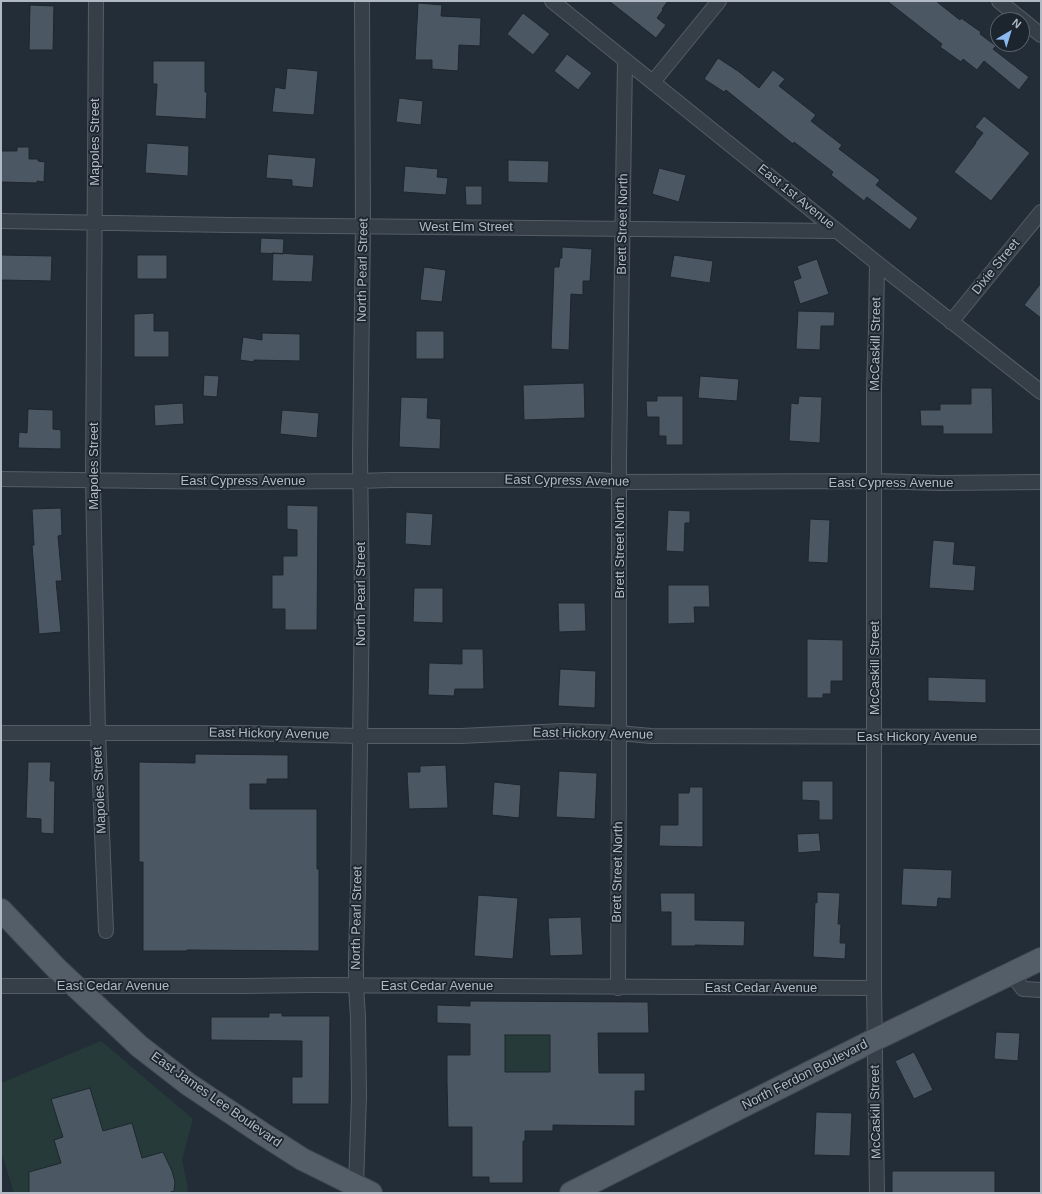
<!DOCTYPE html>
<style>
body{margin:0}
#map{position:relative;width:1042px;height:1194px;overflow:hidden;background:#232d37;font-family:Arial,sans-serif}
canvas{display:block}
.frame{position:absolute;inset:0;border:2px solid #b1bac4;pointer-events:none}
.north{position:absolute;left:990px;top:12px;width:40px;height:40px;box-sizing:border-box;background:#1c242d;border:1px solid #586069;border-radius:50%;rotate:38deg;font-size:11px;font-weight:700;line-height:16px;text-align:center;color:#b1bac4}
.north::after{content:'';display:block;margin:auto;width:14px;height:18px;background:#8bb9ef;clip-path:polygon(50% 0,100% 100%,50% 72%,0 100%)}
</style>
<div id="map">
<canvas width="1042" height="1194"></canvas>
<div class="frame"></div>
<div class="north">N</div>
</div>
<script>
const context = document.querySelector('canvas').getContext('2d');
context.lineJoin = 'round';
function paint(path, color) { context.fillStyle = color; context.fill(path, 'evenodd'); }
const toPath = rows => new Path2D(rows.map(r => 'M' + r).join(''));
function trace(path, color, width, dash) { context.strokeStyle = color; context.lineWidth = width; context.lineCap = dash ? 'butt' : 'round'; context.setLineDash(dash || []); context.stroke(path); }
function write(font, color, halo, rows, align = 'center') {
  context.font = font + ' Arial,sans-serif'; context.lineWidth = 3.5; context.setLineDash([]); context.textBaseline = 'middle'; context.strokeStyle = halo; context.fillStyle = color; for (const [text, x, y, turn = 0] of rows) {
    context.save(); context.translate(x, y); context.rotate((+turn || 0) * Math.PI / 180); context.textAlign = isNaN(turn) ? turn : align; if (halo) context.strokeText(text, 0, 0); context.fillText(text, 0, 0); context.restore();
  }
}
const green = toPath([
 [505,1025,510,1035,550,1035,561,1073,505,1072],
 [101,1041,193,1119,182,1160,188,1188,187,1193,14,1193,1,1151,1,1083]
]);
const building = toPath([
 [609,1,668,1,662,9,663,10,657,18,666,25,656,38,609,1],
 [887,1,936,1,960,20,961,18,981,32,980,34,996,46,993,49,1029,77,1019,90,984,61,977,70,963,59,961,62,940,47,942,44,887,1],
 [418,3,442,5,441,16,481,18,480,46,459,45,458,71,432,69,432,60,415,60,418,3],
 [30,5,54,6,53,50,29,50,30,5],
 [523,13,550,34,533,55,507,34,523,13],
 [567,54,592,73,578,90,554,71,567,54],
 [718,58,738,71,759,88,773,70,785,79,779,86,816,115,811,121,842,145,839,149,880,180,876,185,918,218,910,230,867,197,864,201,831,175,833,172,794,142,793,144,726,90,724,92,704,79,718,58],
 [153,61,205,61,205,92,207,92,206,119,155,116,157,84,153,84,153,61],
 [287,68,318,71,314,115,272,112,275,87,285,89,287,68],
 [399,98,423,101,421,125,396,122,399,98],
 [984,116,1030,153,991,201,954,172,976,143,975,143,983,133,975,127,984,116],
 [147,143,189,146,188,176,145,173,147,143],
 [17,147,29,147,29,159,38,159,38,161,45,162,44,182,37,181,37,183,1,182,1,151,17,151,17,147],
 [268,154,316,158,313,188,292,186,292,180,266,178,268,154],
 [508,160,549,161,548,183,508,182,508,160],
 [405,166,438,169,437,177,448,178,446,195,403,192,405,166],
 [659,168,686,175,679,202,652,194,659,168],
 [465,186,482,186,482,205,466,205,465,186],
 [261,238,284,239,283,254,260,253,261,238],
 [562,247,592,249,590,281,583,281,583,295,571,294,569,350,551,349,554,267,559,267,560,258,562,258,562,247],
 [273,253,314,255,312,282,272,281,273,253],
 [1,255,52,256,51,281,1,280,1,255],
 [137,255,167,255,167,279,137,279,137,255],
 [674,255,713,261,710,283,670,277,674,255],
 [817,259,829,294,800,304,793,281,801,278,797,266,817,259],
 [424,267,446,270,442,302,420,300,424,267],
 [1041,283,1041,318,1024,305,1041,283],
 [798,311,835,312,834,326,821,326,820,350,796,349,798,311],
 [154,313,154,331,169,331,169,357,134,357,134,314,154,313],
 [416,331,444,331,444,359,416,359,416,331],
 [262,333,300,334,300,361,254,360,254,362,240,360,243,337,262,340,262,333],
 [204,375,219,376,217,397,203,396,204,375],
 [700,376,739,379,737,401,698,398,700,376],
 [584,383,585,418,524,420,523,385,584,383],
 [971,388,992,388,993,434,943,434,943,426,921,426,920,410,940,410,940,404,971,404,971,388],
 [657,396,683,396,683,445,666,445,666,436,659,436,659,417,647,417,646,401,657,401,657,396],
 [799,396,822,397,820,443,789,441,791,403,798,404,799,396],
 [401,397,428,398,427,418,441,419,440,449,399,447,401,397],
 [183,403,184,424,155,426,154,405,183,403],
 [28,409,53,410,53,429,61,430,61,449,18,448,19,432,27,433,28,409],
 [282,410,319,413,317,438,280,434,282,410],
 [287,505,318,506,317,630,285,630,285,609,272,609,272,575,283,575,283,556,297,556,297,530,287,529,287,505],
 [61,508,62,535,58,536,62,581,56,581,61,632,39,634,32,545,34,545,32,509,61,508],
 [668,510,690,511,690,523,685,523,684,552,666,551,668,510],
 [406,512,433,514,431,546,405,544,406,512],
 [810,519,830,520,828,563,808,562,810,519],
 [933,540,955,542,953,564,976,566,974,591,929,588,933,540],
 [668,585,709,585,710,607,694,607,695,623,668,624,668,585],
 [414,588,443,588,443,623,413,622,414,588],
 [558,603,585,603,586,631,559,632,558,603],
 [807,639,843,640,843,681,831,681,831,694,823,694,823,698,807,698,807,639],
 [462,649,483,649,484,689,455,689,454,696,428,695,429,663,462,664,462,649],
 [560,669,596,671,595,708,558,706,560,669],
 [928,677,986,679,986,703,928,701,928,677],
 [195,754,288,755,288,779,267,779,267,784,250,784,250,809,317,809,317,869,319,869,319,951,187,950,187,951,143,951,143,862,139,862,139,762,195,763,195,754],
 [28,762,51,762,50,781,55,781,54,834,41,833,41,819,26,818,28,762],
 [446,765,448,808,409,809,407,772,420,772,420,766,446,765],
 [559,771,597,773,595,819,556,817,559,771],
 [802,781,833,781,833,820,819,820,819,801,802,800,802,781],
 [494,782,521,785,519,818,492,815,494,782],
 [690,787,703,787,703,847,659,846,660,825,678,825,678,793,689,793,690,787],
 [819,833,821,851,798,853,797,834,819,833],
 [903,868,952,870,951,899,938,898,937,907,901,905,903,868],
 [817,892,840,893,838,924,841,924,840,943,846,943,845,959,813,957,815,902,817,903,817,892],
 [660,893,695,893,695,920,745,921,744,946,695,945,695,946,671,946,671,912,661,912,660,893],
 [478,895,518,898,513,959,474,956,478,895],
 [581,917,583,955,550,956,548,918,581,917],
 [470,1001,648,1002,649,1033,598,1033,599,1073,645,1073,645,1091,635,1091,635,1126,553,1125,553,1131,525,1131,525,1141,523,1141,523,1183,489,1183,489,1177,472,1177,472,1127,448,1127,447,1081,447,1055,470,1055,470,1024,437,1023,437,1005,470,1006,470,1001],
 [505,1035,550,1035,550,1072,505,1072,505,1035],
 [269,1013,282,1013,282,1016,330,1016,329,1104,292,1104,292,1077,302,1077,302,1041,211,1040,211,1017,269,1017,269,1013],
 [996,1032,1020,1033,1018,1061,994,1059,996,1032],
 [914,1052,933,1090,914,1099,895,1061,914,1052],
 [90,1088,103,1131,132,1123,142,1158,163,1152,172,1171,175,1182,174,1191,168,1193,29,1193,29,1172,61,1163,54,1140,63,1137,51,1099,90,1088],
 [816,1112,852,1113,850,1156,814,1155,816,1112],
 [892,1171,995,1171,995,1193,892,1193,892,1171]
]);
const street = toPath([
 [96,1,93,481,98,733,106,931],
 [552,1,877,263,1041,392],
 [999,1,1041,35],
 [653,82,719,1],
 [1,221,228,225,837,231],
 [877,263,876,330,874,387,874,988,877,1193],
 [951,322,1041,212],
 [1,479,228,482,361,481,389,480,599,480,620,482,874,481,940,483,1041,482],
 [1,733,240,733,359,736,461,736,563,731,619,733,651,736,1041,737],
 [1011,973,1023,989,1041,990],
 [1,986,246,986,313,985,874,988],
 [618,988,619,779,619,459,625,60],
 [356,1186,359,1096,358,1017,356,986,356,957,358,890,362,598,360,458,363,226,362,1]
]);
const primary = toPath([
 [1,910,57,969,139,1046,188,1084,263,1134,302,1159,371,1193],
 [571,1193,874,1040,1041,959]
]);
const streetNames = [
 ["Mapoles Street",95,142,-90],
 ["East 1st Avenue",796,197,39],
 ["Brett Street North",623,224,-89],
 ["West Elm Street",466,227],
 ["Dixie Street",996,267,-51],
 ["North Pearl Street",363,270,-89],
 ["McCaskill Street",876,344,-89],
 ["Mapoles Street",94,466,-90],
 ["East Cypress Avenue",243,481],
 ["East Cypress Avenue",567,481,1],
 ["East Cypress Avenue",891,483],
 ["Brett Street North",620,548,-90],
 ["North Pearl Street",361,594,-90],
 ["McCaskill Street",875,668,-90],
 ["East Hickory Avenue",269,734,1],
 ["East Hickory Avenue",593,734,1],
 ["East Hickory Avenue",917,737],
 ["Mapoles Street",100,790,-93],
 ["Brett Street North",618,872,-89],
 ["North Pearl Street",357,918,-89],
 ["East Cedar Avenue",113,986],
 ["East Cedar Avenue",437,986],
 ["East Cedar Avenue",761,988],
 ["North Ferdon Boulevard",805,1075,-27],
 ["East James Lee Boulevard",216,1100,35],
 ["McCaskill Street",876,1112,-91]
];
paint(green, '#263a39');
paint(building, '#4b5863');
trace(building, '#1e262f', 1);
trace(street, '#545d66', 16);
trace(primary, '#404851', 24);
trace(street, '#363f48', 14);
trace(primary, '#545e68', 22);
write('13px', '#b1bac4', '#1c242d', streetNames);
</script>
